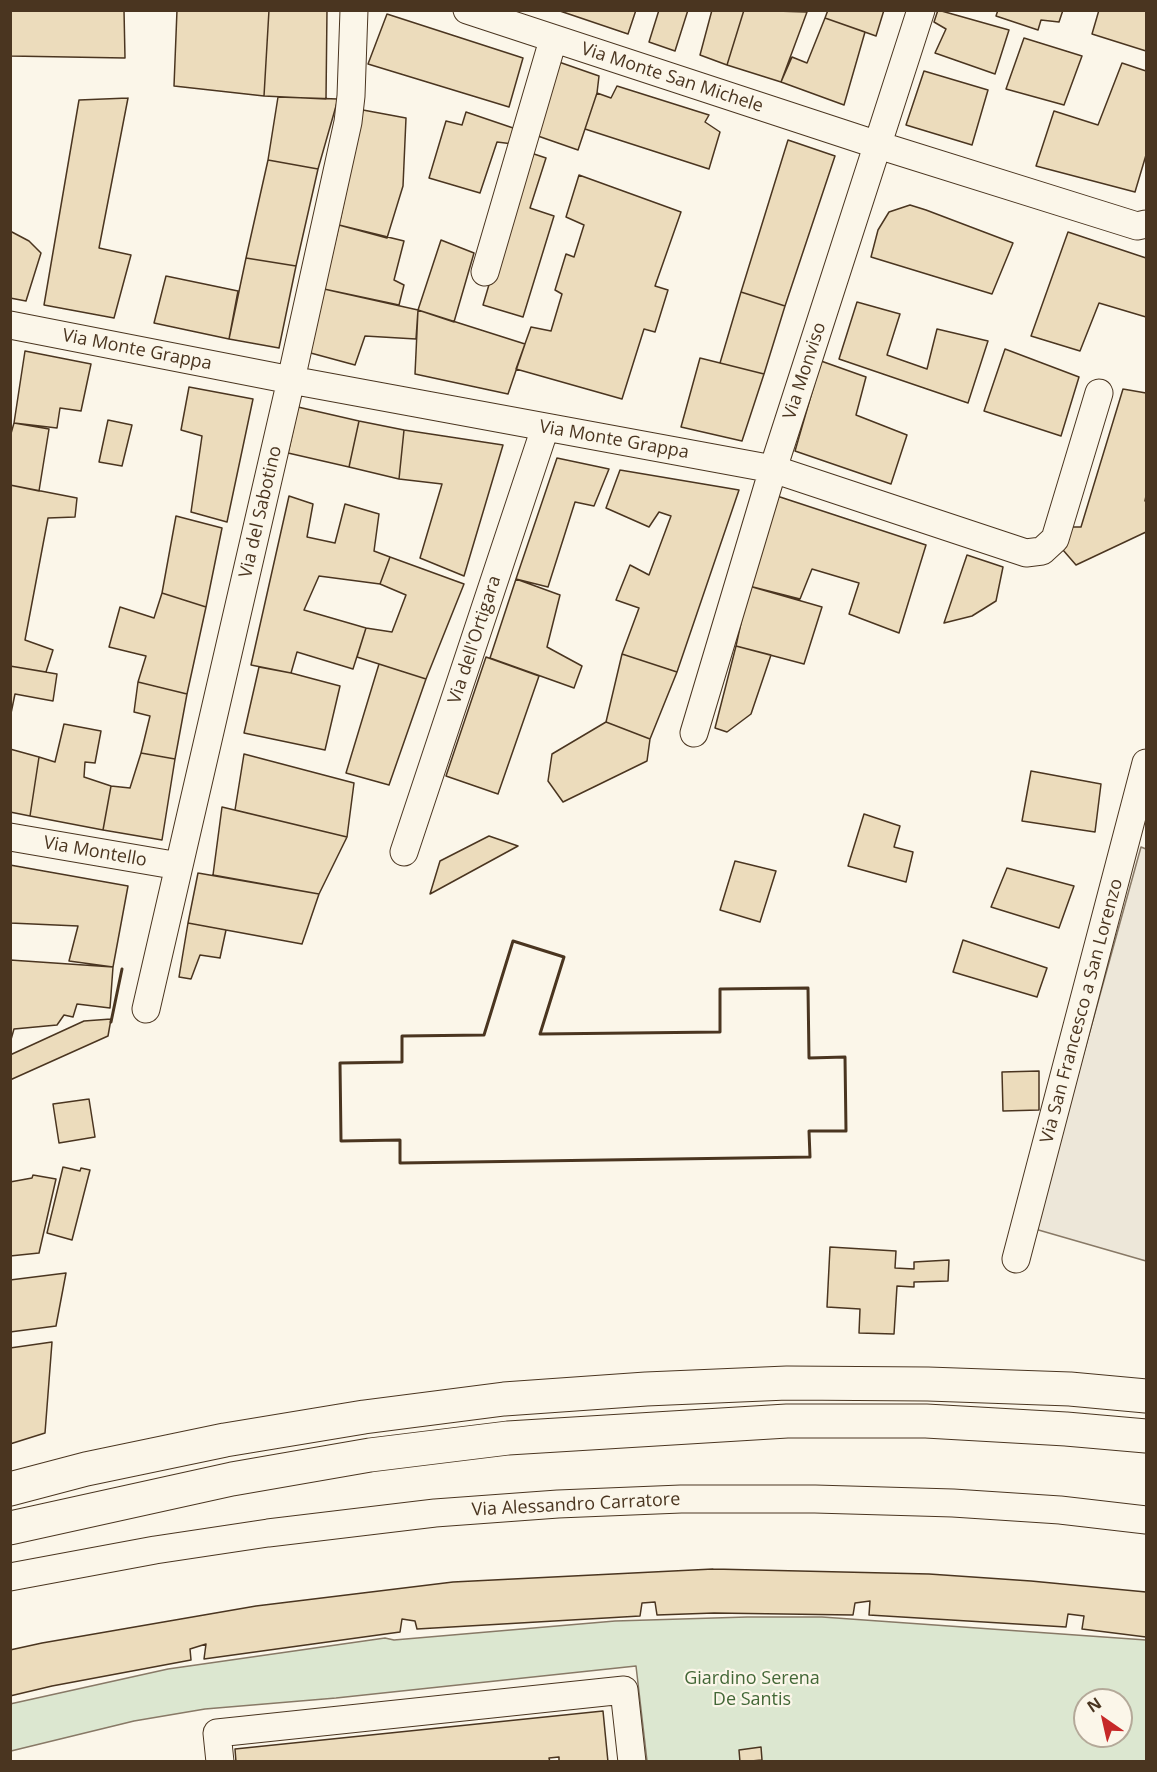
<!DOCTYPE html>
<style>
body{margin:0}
#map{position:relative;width:1157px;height:1772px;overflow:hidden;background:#fbf6e9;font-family:"Open Sans",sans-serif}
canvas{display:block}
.frame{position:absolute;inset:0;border:12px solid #4a3520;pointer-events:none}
.north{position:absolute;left:1073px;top:1688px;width:60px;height:60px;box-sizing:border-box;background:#fbf6e9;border:2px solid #b4a999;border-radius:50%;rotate:326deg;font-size:16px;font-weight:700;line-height:24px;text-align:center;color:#4a3520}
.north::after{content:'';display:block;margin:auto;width:21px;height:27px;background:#c62828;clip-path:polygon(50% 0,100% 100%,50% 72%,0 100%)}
</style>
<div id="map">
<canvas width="1157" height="1772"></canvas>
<div class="frame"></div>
<div class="north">N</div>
</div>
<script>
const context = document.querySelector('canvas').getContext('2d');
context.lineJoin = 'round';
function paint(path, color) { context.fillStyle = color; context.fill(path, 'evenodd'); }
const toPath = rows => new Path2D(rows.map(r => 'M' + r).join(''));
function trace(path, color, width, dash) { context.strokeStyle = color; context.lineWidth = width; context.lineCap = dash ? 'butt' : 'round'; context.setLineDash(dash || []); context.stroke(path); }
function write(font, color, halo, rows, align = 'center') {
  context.font = font + ' "Open Sans",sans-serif'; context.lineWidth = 4.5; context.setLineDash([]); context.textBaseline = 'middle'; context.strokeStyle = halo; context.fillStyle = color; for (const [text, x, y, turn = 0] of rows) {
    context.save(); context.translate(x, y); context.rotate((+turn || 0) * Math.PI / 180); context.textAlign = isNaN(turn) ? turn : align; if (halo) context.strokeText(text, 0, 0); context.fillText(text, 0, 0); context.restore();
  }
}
const green = toPath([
 [747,1617,822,1617,1146,1640,1146,1761,647,1761,636,1666,336,1698,205,1709,134,1721,11,1751,10,1704,168,1669,385,1638,394,1640,615,1621,747,1617],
 [1085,1700,1121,1700,1121,1736,1085,1736,1085,1700]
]);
const parking = toPath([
 [1141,847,1146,849,1146,1261,1035,1229,1141,847]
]);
const building = toPath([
 [10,10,124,10,125,58,10,56,10,10],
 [177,10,269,10,264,96,174,86,177,10],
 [269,10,327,10,326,99,264,96,269,10],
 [557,10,636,10,628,34,557,10],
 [659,10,688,10,675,51,649,42,659,10],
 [712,10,744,10,727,65,700,55,712,10],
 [744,10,807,12,781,82,727,65,744,10],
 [828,10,884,10,876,36,825,18,828,10],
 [938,10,1009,30,995,74,935,53,946,29,934,22,938,10],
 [998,10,1063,10,1059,22,1041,20,1038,30,996,16,998,10],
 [1099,10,1146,10,1146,51,1092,34,1099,10],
 [387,14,523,58,509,107,368,64,387,14],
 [825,18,865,32,844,105,781,82,792,57,807,63,825,18],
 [1024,38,1082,56,1064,105,1006,89,1024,38],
 [556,61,599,76,597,93,578,150,535,135,556,61],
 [1122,63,1146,71,1146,155,1135,192,1036,166,1054,111,1098,125,1122,63],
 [924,71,988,90,972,145,906,125,924,71],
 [617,86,709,115,705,122,720,132,709,169,585,129,597,93,611,98,617,86],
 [278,97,338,99,318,169,268,160,278,97],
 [128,98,99,248,131,255,114,318,44,305,79,100,128,98],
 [363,110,406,118,403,186,387,238,339,225,363,110],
 [466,112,519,130,513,144,497,142,480,193,429,178,446,121,462,125,466,112],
 [788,140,835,156,785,306,741,292,788,140],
 [528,152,546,158,530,208,554,216,523,317,483,305,528,152],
 [268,160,318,169,296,266,246,258,268,160],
 [579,175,681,212,655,286,668,290,655,332,644,329,622,399,516,369,531,327,551,331,562,294,555,290,566,254,574,257,584,225,566,217,579,175],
 [910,205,926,210,1013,243,992,294,871,257,878,230,889,212,910,205],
 [339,225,404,241,394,280,404,285,399,305,324,289,339,225],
 [10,231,29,241,41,253,26,301,10,298,10,231],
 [1068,232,1146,258,1146,317,1099,303,1080,351,1031,336,1068,232],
 [441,240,474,253,454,322,418,310,441,240],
 [246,258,296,266,279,348,229,339,246,258],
 [166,276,238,291,229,339,154,323,166,276],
 [324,289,418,310,416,339,365,336,355,365,307,352,324,289],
 [741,292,785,306,764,374,720,363,741,292],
 [857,302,900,314,887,355,927,369,937,329,988,341,968,403,839,359,857,302],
 [418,310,525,344,508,394,415,374,418,310],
 [1005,349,1079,377,1061,436,984,411,1005,349],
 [25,351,91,364,81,411,60,408,57,428,14,423,25,351],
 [700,358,764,374,742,441,681,427,700,358],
 [821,361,866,377,856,415,907,435,891,484,795,451,821,361],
 [189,387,253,399,227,522,191,512,202,436,181,430,189,387],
 [1123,389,1146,393,1146,496,1145,501,1146,500,1146,532,1076,565,1063,550,1070,527,1081,527,1123,389],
 [298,407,359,421,349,467,288,453,298,407],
 [108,420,132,425,122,466,99,462,108,420],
 [359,421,404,430,399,479,349,467,359,421],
 [14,423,49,429,39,491,10,485,10,437,14,423],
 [404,430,503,445,464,576,420,558,442,484,399,479,404,430],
 [557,458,609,469,594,506,575,502,548,587,516,579,557,458],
 [620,470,739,490,677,672,622,654,639,608,616,600,630,565,649,575,671,516,659,512,649,527,606,508,620,470],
 [10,485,77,498,75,517,48,518,25,640,53,650,46,672,10,666,10,485],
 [289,496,313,504,307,537,335,543,345,504,379,514,374,551,390,557,380,584,319,576,304,610,366,628,353,669,297,652,291,673,251,665,289,496],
 [777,496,926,545,899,633,849,614,859,583,812,569,800,599,749,586,777,496],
 [176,516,222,528,206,607,162,593,176,516],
 [967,555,1003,567,996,601,972,616,944,623,967,555],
 [390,557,464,584,426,679,357,657,366,628,392,632,406,595,380,584,390,557],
 [516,579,560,595,547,647,582,666,574,688,490,658,516,579],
 [749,586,822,607,804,664,736,646,749,586],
 [162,593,206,607,187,694,138,682,146,656,109,647,120,607,154,618,162,593],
 [736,646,771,655,751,714,727,732,715,728,736,646],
 [622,654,677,672,650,739,606,722,622,654],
 [486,657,539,676,498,794,446,776,486,657],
 [379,664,426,679,389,785,346,773,379,664],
 [10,666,57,674,53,701,15,694,10,718,10,666],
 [259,667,291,673,340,686,325,750,244,733,259,667],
 [138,682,187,694,175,759,141,753,150,716,134,712,138,682],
 [606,722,650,739,647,761,563,802,548,781,552,754,606,722],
 [64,724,101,731,95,763,85,762,84,777,111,786,103,830,30,816,39,757,55,762,64,724],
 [10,749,39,757,30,816,10,812,10,749],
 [141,753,175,759,162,840,103,830,111,786,130,788,141,753],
 [244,754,354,783,347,837,235,810,244,754],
 [1031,771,1101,784,1095,832,1022,821,1031,771],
 [222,807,347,837,319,894,213,875,222,807],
 [864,814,900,826,894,847,913,852,906,882,848,866,864,814],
 [489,836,518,846,430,894,440,861,489,836],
 [735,861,776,871,760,922,720,910,735,861],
 [10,865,128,886,113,967,69,961,78,926,10,923,10,865],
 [1007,868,1074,886,1059,928,991,907,1007,868],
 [198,873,319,894,302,944,188,923,198,873],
 [188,923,226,930,220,958,200,955,191,979,179,977,188,923],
 [963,940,1047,968,1037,997,953,972,963,940],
 [10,960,113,967,110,1008,77,1004,73,1017,64,1015,57,1025,14,1029,10,1043,10,960],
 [111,1019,108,1036,10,1080,10,1055,84,1021,111,1019],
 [1039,1071,1039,1110,1003,1111,1002,1072,1039,1071],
 [89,1099,95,1137,59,1143,53,1104,89,1099],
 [63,1167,80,1171,81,1168,90,1170,72,1240,47,1233,63,1167],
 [33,1175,56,1179,39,1253,10,1256,10,1182,32,1178,33,1175],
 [830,1247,896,1251,895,1268,914,1269,914,1262,949,1260,948,1281,914,1282,914,1287,897,1286,894,1334,859,1333,860,1309,827,1307,830,1247],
 [66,1273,56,1326,10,1332,10,1280,66,1273],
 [52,1342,45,1433,10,1444,10,1348,52,1342],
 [713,1569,929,1574,1031,1581,1146,1592,1146,1637,1082,1629,1084,1616,1068,1614,1066,1627,869,1615,870,1601,855,1603,853,1615,714,1613,657,1615,655,1602,642,1603,640,1616,417,1629,415,1621,402,1619,400,1632,204,1659,206,1644,190,1649,191,1660,52,1686,10,1696,10,1650,42,1643,256,1606,453,1582,713,1569],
 [603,1711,608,1762,559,1762,559,1757,549,1758,550,1762,236,1762,235,1749,603,1711],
 [761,1747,762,1760,740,1762,739,1750,761,1747]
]);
const minor = toPath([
 [467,10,878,145,1137,226,1146,224],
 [485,272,553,40],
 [10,325,291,380,773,469,1026,553,1042,551,1055,539,1099,393],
 [694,733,773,469,921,10],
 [10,837,179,866],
 [404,852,545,428],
 [146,1009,291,380,348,122,351,96,354,10],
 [1016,1259,1146,763],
 [10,1577,155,1550,268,1533,435,1513,558,1504,681,1499,815,1499,953,1503,1060,1510,1146,1520],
 [220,1762,217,1733,624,1690,632,1762]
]);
const trunk = toPath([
 [10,1489,86,1469,225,1440,364,1417,504,1399,646,1389,787,1383,928,1384,1070,1389,1146,1396],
 [10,1528,232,1479,370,1455,508,1438,787,1421,926,1421,1066,1429,1146,1436]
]);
const wall = toPath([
 [513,941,564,957,540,1034,720,1032,720,989,808,988,809,1058,845,1057,846,1131,809,1131,810,1157,400,1163,400,1140,341,1141,340,1063,402,1062,402,1036,484,1035,513,941],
 [111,1022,122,969]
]);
const streetNames = [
 ["Via Monte San Michele",672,78,18],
 ["Via Monte Grappa",137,350,11],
 ["Via Monviso",805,371,-72],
 ["Via Monte Grappa",614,440,10],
 ["Via del Sabotino",261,512,-77],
 ["Via dell'Ortigara",475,640,-72],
 ["Via Montello",95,852,10],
 ["Via San Francesco a San Lorenzo",1082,1011,-75],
 ["Via Alessandro Carratore",576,1505,-3]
];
const parkNames = [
 ["Giardino Serena",752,1679],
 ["De Santis",752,1700]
];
paint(green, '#dce7d0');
trace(green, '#887966', 1.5);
paint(parking, '#ede7d9');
trace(parking, '#887966', 1.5);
paint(building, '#ecdcbc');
trace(building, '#4a3520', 1.5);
trace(minor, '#4a3520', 29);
trace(trunk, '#4a3520', 35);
trace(minor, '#fbf6e9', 27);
trace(trunk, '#fbf6e9', 33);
trace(wall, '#4a3520', 3);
write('18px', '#4a3520', '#fbf6e9', streetNames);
write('18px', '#436837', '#fbf6e9', parkNames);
</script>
